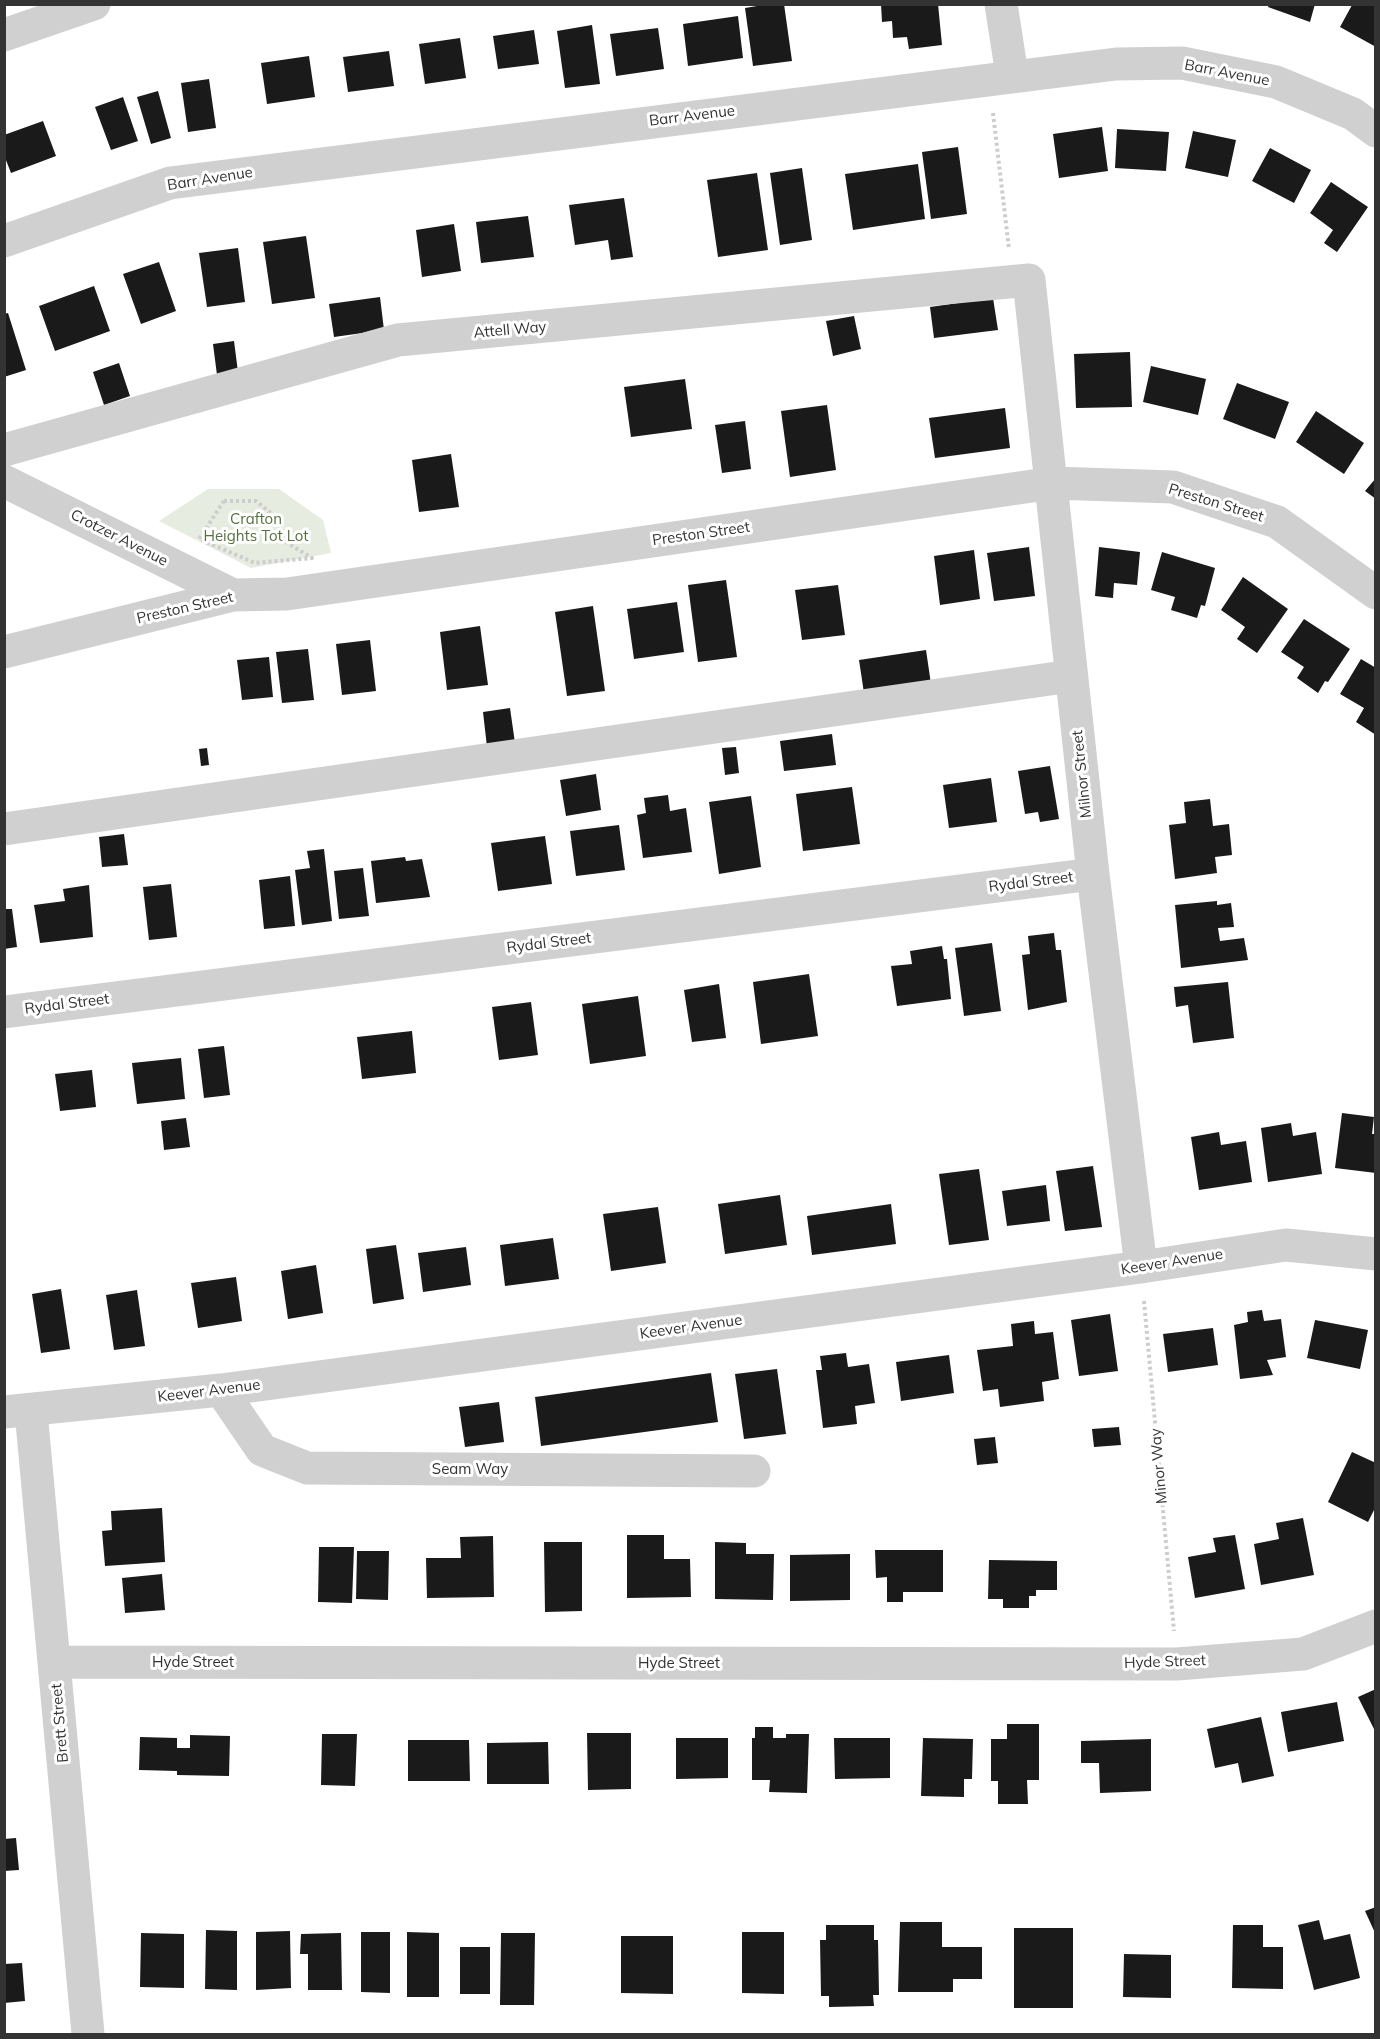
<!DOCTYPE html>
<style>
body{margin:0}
#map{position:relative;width:1380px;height:2039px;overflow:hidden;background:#fff;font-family:Mulish,sans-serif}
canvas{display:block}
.frame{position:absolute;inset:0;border:6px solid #333;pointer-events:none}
</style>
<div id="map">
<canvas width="1380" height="2039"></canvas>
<div class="frame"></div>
</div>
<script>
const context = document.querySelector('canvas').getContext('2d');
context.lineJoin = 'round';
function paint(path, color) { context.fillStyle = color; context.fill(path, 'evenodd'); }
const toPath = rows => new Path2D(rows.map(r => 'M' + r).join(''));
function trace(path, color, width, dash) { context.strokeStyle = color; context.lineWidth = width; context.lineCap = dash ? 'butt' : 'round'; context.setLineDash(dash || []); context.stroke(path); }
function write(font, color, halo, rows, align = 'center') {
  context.font = font + ' Mulish,sans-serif'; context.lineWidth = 6; context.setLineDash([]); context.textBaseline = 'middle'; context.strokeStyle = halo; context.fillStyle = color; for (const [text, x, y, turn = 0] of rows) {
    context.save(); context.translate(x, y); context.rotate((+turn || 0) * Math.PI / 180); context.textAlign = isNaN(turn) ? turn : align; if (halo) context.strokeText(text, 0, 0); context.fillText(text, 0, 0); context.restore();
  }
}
const green = toPath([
 [208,489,279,489,323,520,331,553,251,568,159,521]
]);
const building = toPath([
 [769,4,784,4,792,61,753,66,745,8],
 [881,4,938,4,942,45,909,49,907,37,893,38,892,21,882,22],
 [1269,4,1315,4,1310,22,1268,7],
 [1352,5,1376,5,1376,47,1340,27],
 [738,16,743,58,688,66,683,24],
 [592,25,600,84,565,88,557,31],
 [658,28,664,69,616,76,610,34],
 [534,30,539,64,498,69,493,36],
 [460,38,466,78,425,84,419,44],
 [389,51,394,86,348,92,343,57],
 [309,56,315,97,267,104,261,63],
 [209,79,216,128,188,132,181,83],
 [158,91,171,138,151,144,137,97],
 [123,97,138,141,111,150,95,107],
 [43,121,56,156,11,173,4,155,4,135],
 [1102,127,1108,171,1059,178,1053,134],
 [1117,129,1169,132,1166,171,1115,168],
 [1193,131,1236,140,1228,177,1185,168],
 [958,147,967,214,931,219,922,152],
 [1270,148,1311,170,1294,203,1252,181],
 [918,164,925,219,853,230,845,174],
 [802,168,812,240,780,245,770,173],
 [757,173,768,250,718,257,707,180],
 [1331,182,1368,207,1337,252,1324,243,1333,230,1310,213],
 [624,198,633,257,611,260,608,240,575,245,569,205],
 [528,216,534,257,481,263,476,222],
 [454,224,461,271,422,277,416,230],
 [306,236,315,298,272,304,263,242],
 [238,248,245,302,207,307,199,253],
 [159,262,176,311,141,324,123,274],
 [94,286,110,331,55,351,39,306],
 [380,297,384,330,334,337,329,304],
 [993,298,998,330,934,338,930,307],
 [8,313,26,370,4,377,4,314],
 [854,316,861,349,833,356,826,321],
 [234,341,238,372,217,375,213,344],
 [1130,352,1132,407,1076,408,1074,354],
 [119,363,130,396,104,405,93,372],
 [1151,366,1206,379,1198,415,1143,402],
 [685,379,692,429,631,437,624,387],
 [1237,383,1289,402,1275,439,1223,419],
 [827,405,836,470,790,477,781,411],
 [1005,408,1010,448,935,458,929,418],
 [1316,411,1364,443,1344,474,1296,442],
 [745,421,751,469,722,473,715,425],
 [451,454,459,507,419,512,412,460],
 [1376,478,1376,499,1365,491],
 [1029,547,1035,596,994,601,987,553],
 [1099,547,1140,552,1137,585,1114,583,1113,598,1095,596],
 [974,550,980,599,940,605,934,556],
 [1162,552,1215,568,1205,606,1201,605,1197,618,1171,610,1175,597,1151,590],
 [1243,577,1288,609,1257,653,1237,639,1245,627,1221,610],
 [726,580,737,657,698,662,688,585],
 [838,585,845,635,802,640,795,590],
 [677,602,684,652,634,659,627,609],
 [593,606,605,691,567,696,555,612],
 [1304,619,1350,649,1328,682,1325,681,1318,693,1297,678,1304,667,1281,652],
 [480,626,488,685,447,690,440,632],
 [370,640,376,691,342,695,336,644],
 [308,649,314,700,282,703,276,652],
 [926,650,931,684,864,693,859,660],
 [269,657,273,697,242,700,237,660],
 [1361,659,1376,668,1376,735,1356,722,1364,708,1340,694],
 [510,708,515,743,487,747,483,712],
 [832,734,836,765,784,771,780,741],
 [736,747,739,773,725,775,722,748],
 [207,748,209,765,201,766,199,749],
 [1050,766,1059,819,1040,822,1038,812,1025,814,1018,771],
 [596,774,601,810,566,816,560,780],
 [991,778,997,822,949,828,943,785],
 [852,787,860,844,803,851,796,794],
 [668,795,670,811,686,808,692,852,643,858,637,815,646,813,644,798],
 [751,796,761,867,719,874,709,802],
 [1210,799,1213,826,1229,824,1232,855,1215,857,1217,873,1175,879,1169,825,1186,823,1184,802],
 [619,825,625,870,576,876,570,831],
 [124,834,128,865,102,867,99,837],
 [545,836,552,884,498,891,491,843],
 [324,849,332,921,302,925,295,870,310,868,307,851],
 [405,857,406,861,422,859,430,897,376,903,371,861],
 [363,868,369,916,339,919,334,871],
 [290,876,295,926,264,929,259,880],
 [171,884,177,937,149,940,143,887],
 [89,885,93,937,40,943,34,905,65,901,63,889],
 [1217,901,1217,905,1231,903,1234,927,1218,928,1220,941,1244,938,1248,960,1181,968,1175,905],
 [4,909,12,909,17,947,4,949],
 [1054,933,1056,950,1061,950,1067,1002,1028,1010,1022,955,1030,954,1028,936],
 [992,943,1001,1011,964,1016,955,948],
 [942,946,944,959,947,959,951,999,897,1006,891,966,912,964,910,951],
 [809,974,818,1036,761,1044,753,982],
 [1228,982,1234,1038,1193,1043,1188,1005,1176,1007,1174,987],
 [719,984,726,1038,692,1042,684,990],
 [638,996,646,1056,590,1064,582,1004],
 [531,1002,538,1055,499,1060,492,1007],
 [412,1031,416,1073,362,1079,357,1037],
 [224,1046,230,1095,204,1098,198,1049],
 [181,1058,185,1099,137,1104,132,1063],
 [92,1070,96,1107,60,1111,55,1074],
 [1342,1113,1374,1117,1372,1134,1376,1134,1376,1173,1335,1168],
 [186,1118,190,1147,164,1150,161,1121],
 [1291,1123,1293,1136,1316,1132,1322,1174,1268,1182,1261,1128],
 [1219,1132,1221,1145,1246,1141,1252,1182,1199,1190,1191,1137],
 [1093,1166,1102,1227,1065,1231,1056,1171],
 [979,1169,989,1240,949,1245,939,1174],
 [1046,1185,1050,1221,1007,1226,1002,1191],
 [780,1195,787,1245,725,1254,718,1204],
 [891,1204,896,1244,812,1255,807,1216],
 [658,1207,666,1263,611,1271,603,1214],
 [553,1238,559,1279,505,1286,500,1245],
 [396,1245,404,1299,373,1304,366,1249],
 [466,1247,471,1285,423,1292,418,1253],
 [316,1265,323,1313,288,1319,281,1271],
 [236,1277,242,1321,198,1328,191,1283],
 [61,1289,70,1349,41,1353,32,1294],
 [137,1290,145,1346,114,1350,106,1295],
 [1262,1310,1264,1321,1281,1319,1286,1357,1267,1360,1273,1375,1240,1379,1234,1325,1248,1322,1247,1312],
 [1110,1314,1118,1371,1079,1376,1071,1320],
 [1315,1320,1368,1330,1360,1369,1307,1358],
 [1034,1321,1035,1334,1053,1332,1059,1379,1042,1382,1044,1401,1000,1407,998,1389,983,1391,977,1350,1013,1346,1011,1324],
 [1213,1328,1218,1365,1168,1372,1163,1334],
 [846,1353,848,1367,869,1364,875,1403,855,1406,857,1424,823,1428,816,1370,822,1370,820,1356],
 [949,1355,954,1393,901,1401,896,1362],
 [777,1369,786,1434,744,1439,735,1374],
 [711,1373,718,1422,541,1446,535,1397],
 [499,1402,504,1442,465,1447,459,1407],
 [1119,1427,1121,1445,1094,1447,1092,1429],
 [995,1437,998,1463,977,1465,974,1439],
 [1352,1452,1376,1463,1376,1506,1368,1522,1328,1502],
 [162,1508,165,1562,105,1566,102,1531,112,1530,111,1511],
 [1303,1518,1314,1575,1261,1585,1254,1544,1279,1539,1276,1523],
 [627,1535,664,1535,664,1559,690,1559,691,1597,627,1598],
 [1235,1535,1245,1589,1195,1598,1188,1557,1216,1552,1213,1538],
 [493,1536,494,1597,427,1598,426,1558,461,1558,460,1537],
 [544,1542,582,1542,582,1611,545,1612],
 [715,1542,746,1543,746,1554,774,1554,773,1600,715,1599],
 [319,1547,354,1547,352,1603,318,1602],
 [875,1550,943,1550,943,1592,903,1592,903,1602,887,1602,887,1577,876,1578],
 [357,1551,389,1551,388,1600,356,1599],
 [850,1554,850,1600,790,1601,790,1555],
 [989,1560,1057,1561,1057,1590,1036,1590,1036,1596,1029,1596,1029,1608,1003,1608,1003,1599,988,1599],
 [162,1574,165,1610,125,1613,122,1578],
 [1376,1689,1376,1733,1358,1697],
 [1337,1702,1344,1741,1288,1752,1281,1712],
 [1261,1717,1274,1776,1242,1783,1238,1763,1215,1768,1207,1729],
 [1007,1724,1039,1724,1039,1780,1027,1780,1028,1804,998,1804,998,1781,991,1781,991,1739,1007,1739],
 [755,1727,773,1727,773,1738,786,1738,786,1734,809,1734,807,1793,769,1792,770,1780,752,1780,752,1738,755,1738],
 [587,1733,631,1733,631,1789,588,1790],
 [322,1734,357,1734,355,1786,321,1785],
 [190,1735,230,1736,229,1776,177,1775,177,1771,139,1770,140,1737,177,1738,177,1748,190,1748],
 [676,1738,728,1738,728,1778,676,1779],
 [834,1738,890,1738,890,1778,835,1779],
 [923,1738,973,1739,972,1779,964,1779,964,1797,921,1796],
 [1151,1739,1151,1791,1100,1793,1099,1763,1081,1763,1081,1741],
 [408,1740,469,1740,470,1781,408,1781],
 [548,1742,549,1784,487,1784,487,1743],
 [16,1838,19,1870,4,1871,4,1839],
 [1376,1907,1376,1935,1365,1911],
 [1319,1920,1324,1940,1350,1934,1360,1978,1314,1990,1298,1925],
 [900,1922,942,1922,942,1947,982,1947,982,1979,953,1979,953,1992,898,1992],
 [826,1925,874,1925,874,1940,878,1940,879,1995,873,1995,874,2006,829,2007,829,1996,821,1996,820,1940,826,1940],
 [1233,1925,1263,1925,1263,1947,1283,1947,1283,1989,1232,1988],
 [1014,1928,1073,1928,1073,2008,1014,2008],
 [206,1930,237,1931,237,1990,205,1989],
 [290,1931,291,1988,256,1990,256,1932],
 [361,1932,390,1932,390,1993,361,1992],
 [407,1932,439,1933,439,1997,407,1997],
 [742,1932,784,1932,784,1994,742,1993],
 [141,1933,184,1934,184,1988,140,1987],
 [341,1933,342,1990,308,1990,308,1954,300,1954,301,1934],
 [501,1933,535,1933,534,2005,500,2005],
 [621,1936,673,1936,673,1994,621,1993],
 [460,1947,490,1947,490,1994,460,1994],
 [1124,1954,1171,1955,1171,1998,1123,1997],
 [22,1963,25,2001,4,2003,4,1964]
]);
const path = toPath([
 [993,113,1009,249],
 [224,501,256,501,278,519,286,542,312,558,255,563,199,539,224,501],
 [1144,1301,1174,1631]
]);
const minor = toPath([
 [1001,4,1012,75],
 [4,35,94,4],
 [4,241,170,183,1116,64,1182,63,1276,82,1353,114,1376,131],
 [4,450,398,340,1029,280,1093,874,1141,1267],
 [4,481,233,595],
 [4,652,233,595,287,594,1053,483,1173,487,1277,522,1376,593],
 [4,829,1071,676],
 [4,1012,1093,874],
 [221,1390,262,1450,307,1468,754,1471],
 [31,1411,88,2034],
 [4,1412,221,1390,1141,1267,1286,1245,1376,1254],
 [55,1662,1177,1664,1303,1654,1376,1626]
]);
const streetNames = [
 ["Barr Avenue",1227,73,11],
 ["Barr Avenue",692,116,-7],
 ["Barr Avenue",210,179,-9],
 ["Attell Way",510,330,-5],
 ["Preston Street",1216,503,17],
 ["Preston Street",701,534,-8],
 ["Crotzer Avenue",119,538,27],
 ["Preston Street",185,608,-13],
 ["Milnor Street",1082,774,-96],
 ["Rydal Street",1031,882,-7],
 ["Rydal Street",549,943,-7],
 ["Rydal Street",67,1004,-7],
 ["Keever Avenue",1172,1262,-9],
 ["Keever Avenue",691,1327,-8],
 ["Keever Avenue",209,1391,-7],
 ["Minor Way",1159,1466,-95],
 ["Seam Way",470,1469],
 ["Hyde Street",193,1662],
 ["Hyde Street",1165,1662,-2],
 ["Hyde Street",679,1663],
 ["Brett Street",60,1723,-95]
];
const parkNames = [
 ["Crafton",256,519],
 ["Heights Tot Lot",256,536]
];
paint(green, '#e6ecdf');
paint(building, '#1a1a1a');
trace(path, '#cdcdcd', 4, [3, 3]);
trace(minor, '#d0d0d0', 33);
write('15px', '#333', '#fff', streetNames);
write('15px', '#56703f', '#fff', parkNames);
</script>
